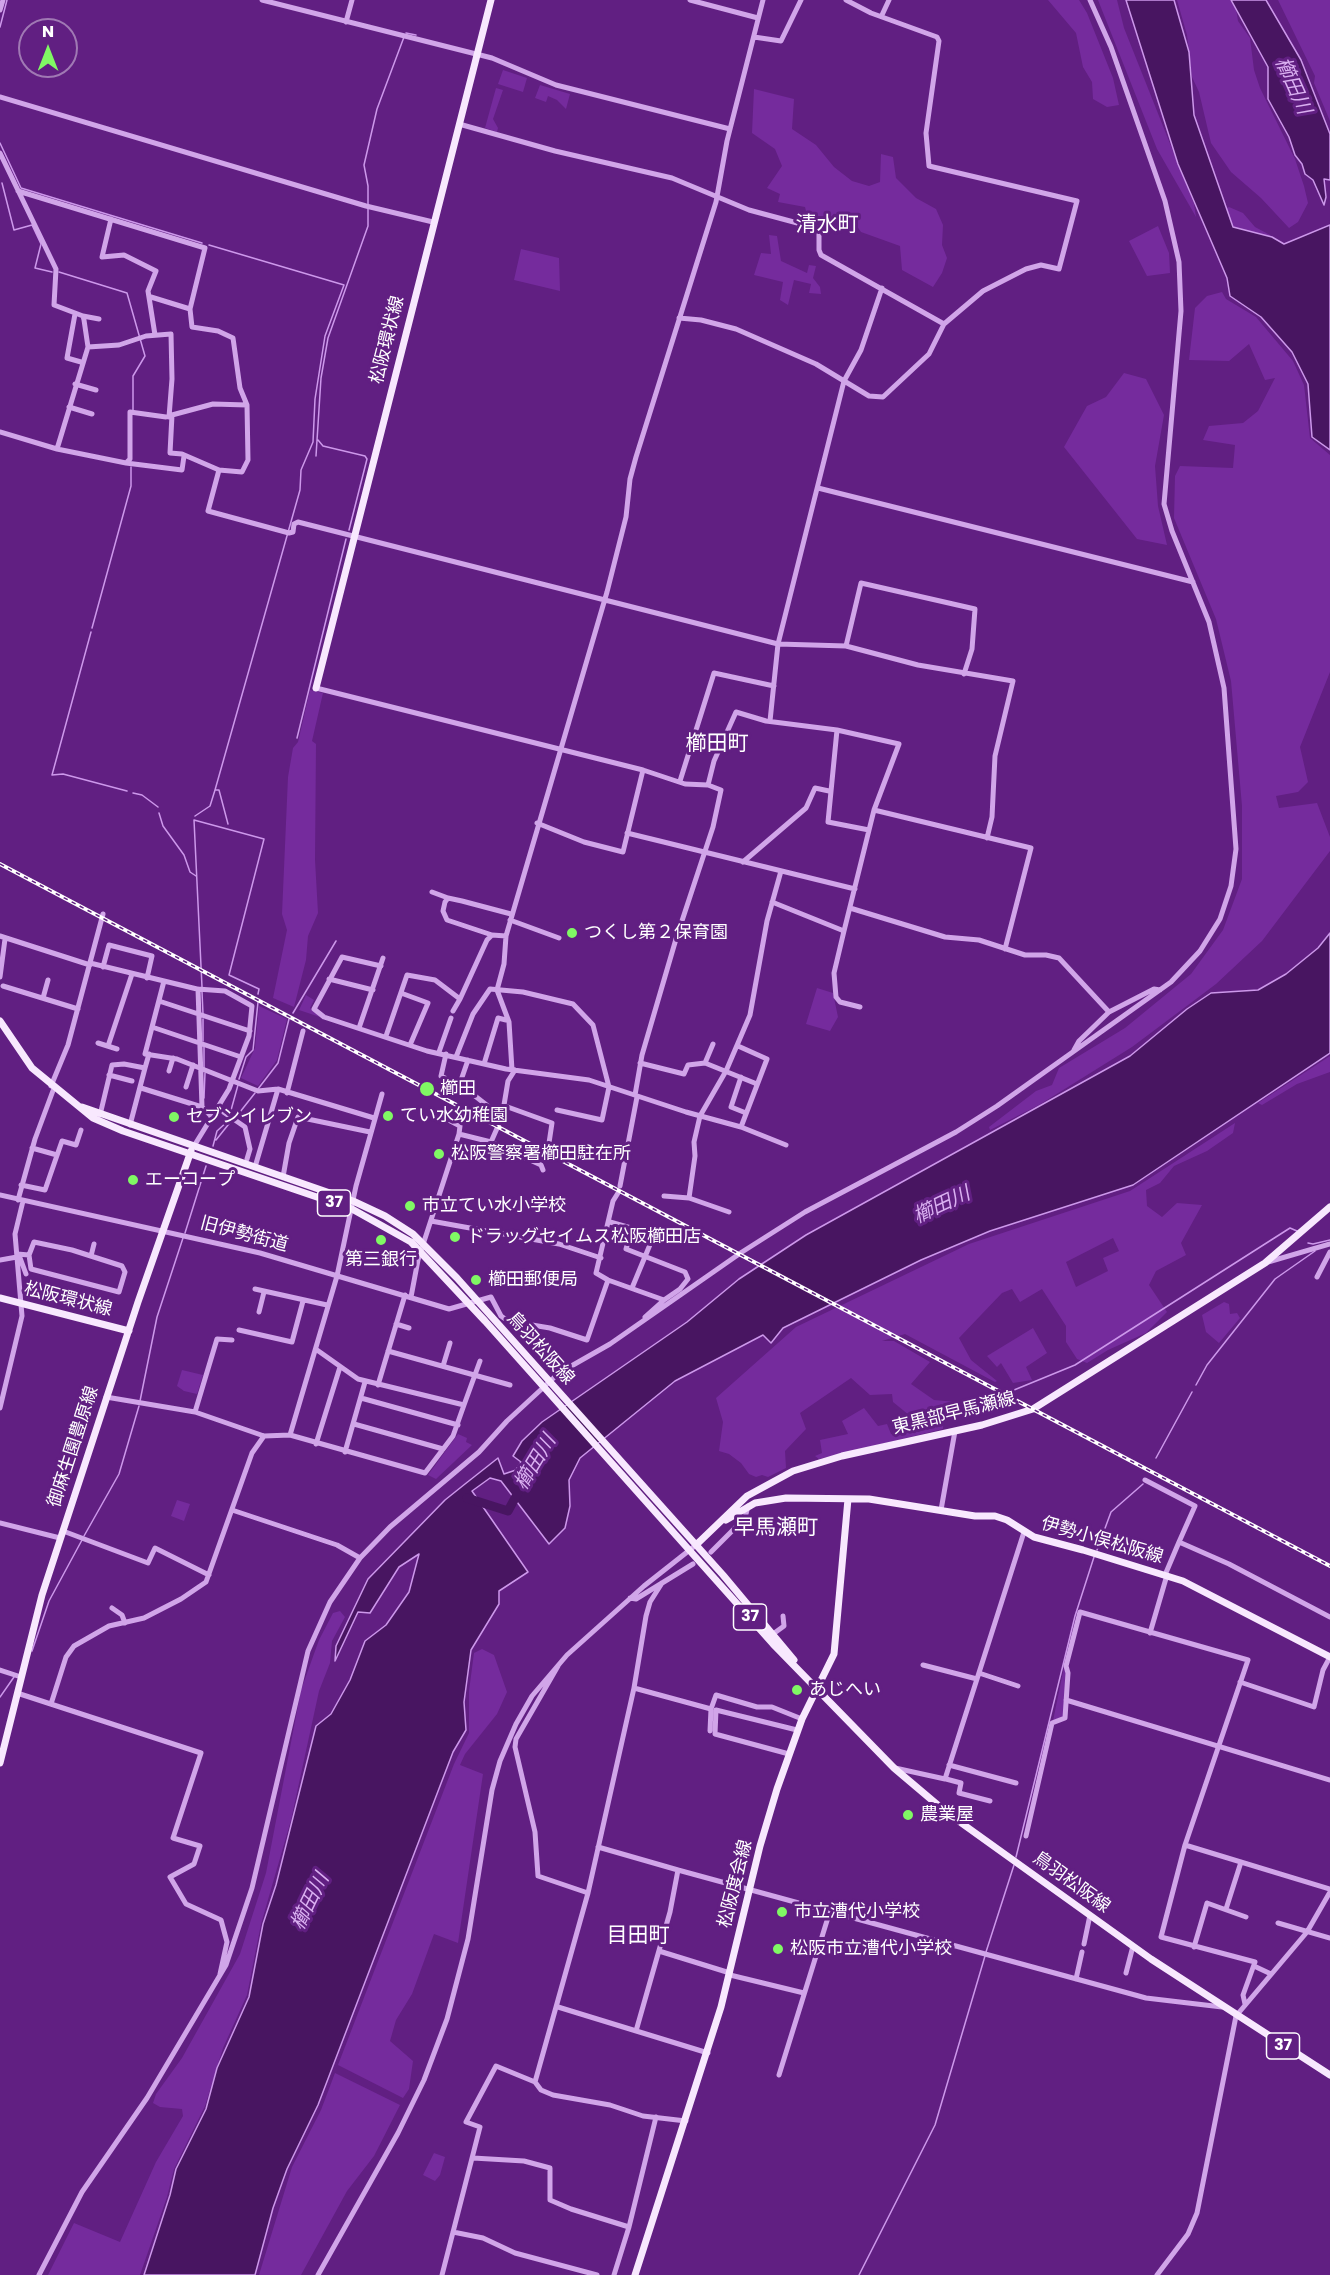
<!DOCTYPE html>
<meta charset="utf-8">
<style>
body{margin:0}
#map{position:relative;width:1330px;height:2275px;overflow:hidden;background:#611f82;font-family:Poppins,sans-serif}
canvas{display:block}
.north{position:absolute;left:18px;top:18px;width:60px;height:60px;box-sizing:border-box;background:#611f82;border:2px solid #a079b4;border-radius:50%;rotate:0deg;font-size:16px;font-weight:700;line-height:24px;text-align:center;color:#fff}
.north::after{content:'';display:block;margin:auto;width:21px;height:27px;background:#80f864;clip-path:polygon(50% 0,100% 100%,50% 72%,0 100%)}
</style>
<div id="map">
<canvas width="1330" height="2275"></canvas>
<div class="north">N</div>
</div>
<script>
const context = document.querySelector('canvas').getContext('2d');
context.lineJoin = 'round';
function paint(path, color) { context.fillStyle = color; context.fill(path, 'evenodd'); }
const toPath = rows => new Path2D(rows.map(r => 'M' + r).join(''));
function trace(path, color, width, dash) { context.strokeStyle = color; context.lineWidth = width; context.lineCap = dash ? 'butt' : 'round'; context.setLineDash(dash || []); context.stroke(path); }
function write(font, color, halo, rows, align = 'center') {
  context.font = font + ' Poppins,"Noto Sans JP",sans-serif'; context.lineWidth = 6; context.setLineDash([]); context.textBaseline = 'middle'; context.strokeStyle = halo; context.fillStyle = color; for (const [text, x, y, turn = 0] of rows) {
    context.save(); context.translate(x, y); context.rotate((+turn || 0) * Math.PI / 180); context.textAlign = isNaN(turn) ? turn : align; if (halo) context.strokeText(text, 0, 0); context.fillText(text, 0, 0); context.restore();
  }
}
const green = toPath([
 [1048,0,1079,0,1087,13,1113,78,1119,105,1107,107,1093,99,1092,82,1083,67,1076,33],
 [1098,0,1117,0,1124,28,1194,204,1196,217,1157,149],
 [1177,0,1233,0,1235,3,1238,21,1250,38,1254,70,1260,88,1295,159,1304,186,1308,203,1298,222,1289,228,1261,198,1231,172,1211,143,1199,92,1192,77,1187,35],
 [1278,0,1330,0,1330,121,1314,83,1315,76],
 [503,70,527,78,523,92,498,84],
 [540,85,570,94,566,109,557,100,548,96,546,102,535,98],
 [496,88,503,90,493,119,498,128,497,132,485,128],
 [754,89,794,99,792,129,816,145,834,167,852,181,869,186,880,182,881,154,893,157,896,178,916,198,936,209,943,225,942,245,947,258,942,273,933,287,902,270,900,246,861,232,850,216,837,217,831,227,808,219,805,207,778,202,780,194,767,188,782,166,775,149,752,133],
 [1229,207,1243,213,1255,227,1270,235,1274,247,1241,250,1224,209],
 [1158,226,1169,253,1170,273,1147,276,1129,241],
 [769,235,777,236,781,261,807,273,809,265,816,266,813,278,820,287,821,294,809,293,811,284,794,280,788,305,780,300,783,282,754,275,761,253,771,254],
 [521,249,559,258,560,291,514,280],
 [1222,292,1226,299,1256,317,1293,361,1304,385,1310,438,1330,455,1330,672,1300,747,1308,782,1298,792,1276,796,1279,808,1317,803,1330,837,1330,851,1262,941,1216,984,1132,1047,1039,1105,990,1130,989,1127,1036,1091,1052,1085,1059,1068,1125,1028,1191,974,1223,930,1242,879,1242,806,1231,681,1216,619,1174,518,1175,476,1180,466,1233,468,1235,445,1203,440,1209,426,1243,423,1258,411,1275,378,1265,380,1249,344,1229,361,1189,360,1195,308,1207,296],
 [1124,373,1146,379,1164,415,1155,466,1158,506,1167,545,1137,539,1064,447,1087,406,1106,397],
 [310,690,323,693,312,741,316,744,315,860,318,913,308,936,306,960,294,1007,273,998,287,930,282,914,288,777,293,748,298,742],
 [817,988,833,993,838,1017,830,1031,806,1024],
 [306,995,314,1000,310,1008,320,1017,299,1010],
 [259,1006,287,1019,277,1060,258,1086,241,1078,255,1048],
 [1330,1056,1330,1072,1297,1084,1262,1105,1258,1103],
 [1235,1123,1233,1133,1207,1151,1174,1166,1160,1183,1146,1190,1147,1206,1162,1217,1177,1203,1202,1205,1181,1243,1186,1255,1156,1271,1149,1285,1167,1312,1146,1333,1108,1350,1087,1363,1077,1359,1066,1342,1066,1326,1042,1289,1020,1302,1012,1289,1002,1293,959,1338,971,1360,997,1381,995,1382,905,1334,882,1341,894,1341,930,1362,911,1384,934,1400,957,1402,952,1410,944,1412,943,1429,819,1459,815,1456,822,1453,820,1440,848,1434,842,1421,864,1408,878,1426,887,1424,891,1434,930,1427,926,1419,928,1411,917,1410,909,1415,893,1402,892,1394,870,1395,851,1378,800,1413,806,1429,785,1451,786,1468,768,1477,762,1475,756,1477,749,1474,741,1463,729,1454,719,1451,723,1422,716,1398,796,1327,969,1244,1130,1191],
 [1113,1238,1119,1251,1103,1258,1108,1271,1076,1287,1066,1262],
 [1224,1302,1229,1304,1230,1314,1237,1313,1240,1318,1219,1343,1206,1332,1202,1315],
 [1033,1328,1047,1353,1026,1367,1032,1380,1013,1383,1001,1363,997,1367,987,1356],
 [182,1370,203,1375,197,1394,184,1391,177,1386],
 [458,1434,467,1438,466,1442,472,1445,436,1479,428,1475],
 [177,1500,190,1504,184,1521,171,1516],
 [340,1611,345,1617,332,1641,330,1663,319,1691,291,1820,261,1924,247,1995,223,2048,205,2106,174,2169,167,2197,140,2275,48,2275,74,2223,120,2242,156,2162,183,2116,182,2109,160,2107,153,2103,156,2094,182,2058,240,1954,266,1873,301,1690,319,1640,333,1613],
 [482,1649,494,1655,507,1692,497,1714,465,1754,460,1765,483,1774,458,1943,434,1934,412,1994,396,2020,390,2041,413,2061,409,2089,403,2098,338,2065,454,1764,469,1733,469,1691,474,1653],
 [1064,1667,1066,1673,1064,1716,1053,1721],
 [335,2073,400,2105,374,2156,347,2191,301,2275,259,2275,292,2167,321,2110],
 [434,2153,445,2157,440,2175,435,2181,423,2175]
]);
const water = toPath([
 [1126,0,1174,0,1189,52,1194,115,1233,227,1272,237,1284,244,1330,225,1330,450,1312,437,1308,384,1292,352,1261,317,1230,296,1227,278,1178,164,1126,0],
 [1231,0,1266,0,1301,60,1330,134,1330,180,1324,179,1326,197,1324,205,1313,180,1305,174,1302,164,1295,155,1289,137,1268,99,1268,67,1231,0],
 [1330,933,1330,1053,1133,1185,990,1231,921,1260,783,1328,771,1343,763,1335,675,1381,580,1458,569,1480,570,1506,565,1528,549,1544,501,1481,490,1478,472,1491,528,1572,499,1591,499,1604,471,1650,464,1702,466,1730,453,1752,318,2105,287,2169,273,2208,255,2275,144,2275,170,2195,176,2169,206,2109,217,2068,249,1997,263,1924,276,1885,316,1726,331,1714,350,1680,365,1641,386,1625,409,1592,419,1554,399,1567,370,1613,358,1612,335,1661,336,1646,368,1579,445,1500,465,1484,498,1458,504,1474,516,1470,521,1462,513,1456,522,1441,542,1422,687,1322,739,1279,806,1235,1130,1056,1187,1009,1211,993,1258,990,1286,974,1318,948,1330,933]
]);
const stream = toPath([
 [0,27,7,0],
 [406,33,416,35],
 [0,143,21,188,202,243],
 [2,183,14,230,32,225,41,244,35,268,52,272],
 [209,245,344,285,325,336,315,399,313,442,301,470,300,490,215,790,219,790,228,824],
 [59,272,127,293,145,356,133,376,133,410],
 [318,440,323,446,365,456,367,459,349,530],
 [316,456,321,378,328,338,368,226,368,186,364,165,377,109,404,37],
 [92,628,131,486,131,467],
 [91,632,52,775,63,774,127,791],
 [297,738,346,539],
 [133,793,142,795,158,807],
 [159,813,163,826,184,855,190,872,196,876],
 [195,816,210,806,215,790],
 [194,820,202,987],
 [194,820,264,839,229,975,259,989,258,994],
 [202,992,203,1014],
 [293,1013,336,941],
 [203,1019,203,1041],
 [204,1046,204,1068],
 [239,1079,246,1057,253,1050,258,1002],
 [258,1089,278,1063,289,1019],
 [204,1098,205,1073],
 [236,1117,255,1093],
 [216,1140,232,1120],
 [213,1146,217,1131,228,1121,238,1085],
 [185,1233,206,1166],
 [1308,1243,1313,1244,1330,1240],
 [1196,1385,1207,1365,1275,1279,1315,1251],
 [140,1401,157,1317,183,1238],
 [975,1406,1075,1365,1290,1228,1297,1231],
 [1156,1458,1192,1392],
 [84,1536,119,1474,139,1406],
 [1097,1550,1111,1512,1143,1484],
 [32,1651,49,1601,82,1540],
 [0,1697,14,1677],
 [1016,1857,1075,1616,1094,1557],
 [986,1952,1014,1865],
 [859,2275,935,2125,985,1956]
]);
const river = toPath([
 [467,1498,508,1511,520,1489]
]);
const minor = toPath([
 [262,0,492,58,556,85,730,129],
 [690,0,758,18],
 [0,10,3,0],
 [882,15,889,0],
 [346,22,352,0],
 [754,37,781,41,801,0],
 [0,97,366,206,433,222],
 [459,124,555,151,672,178,749,210,816,228,819,231,819,250,821,255,944,324],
 [0,153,56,269,54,305,83,316,84,320,88,347,57,449],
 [111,219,102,257,124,255,156,271,148,291,155,335],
 [151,297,190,309],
 [75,314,67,358,81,362],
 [83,316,99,319],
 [679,318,701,320,736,329,816,364,869,396,883,397,929,354,944,324,983,291,1026,269,1041,265,1059,269,1077,201,929,166,926,133,939,41,937,37,871,13,846,0],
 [88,347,119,345,146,336,171,334,172,379,169,417],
 [75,384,96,390],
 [69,407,92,414],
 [172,415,213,404,247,405],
 [0,432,57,449,126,463,130,459,130,412,166,417,172,415,170,453,182,454,219,470,242,472,248,460,247,405,240,388,233,338,218,331,192,327,190,309,205,248,18,191],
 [126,463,182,470,184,456],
 [219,470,208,511,289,533,293,532,294,524,298,522,778,644,846,646,918,665,1013,681,995,756,992,817,987,838],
 [818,488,1193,582],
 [846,646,861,583,975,609,972,649,964,674],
 [316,688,643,770,685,784,708,785,721,790,713,827,676,939,642,1055,635,1095],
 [770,721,778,644,844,381,861,350,882,288],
 [837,730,828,822,869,830],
 [680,781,714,673,774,686],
 [708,785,714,761,736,712,766,721,837,730,899,744,874,810,844,931,772,902],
 [874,810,1031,848,1005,949],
 [537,823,584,842,623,852,643,770],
 [627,833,855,889],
 [743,862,806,808,815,788,829,791],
 [432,892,448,898],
 [850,908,945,937,979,940,1025,955,1046,955,1059,958,1109,1012],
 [510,920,559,938],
 [844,931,834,973,836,997,840,1002,860,1007],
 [492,935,447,920,443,911,445,902,448,898,462,901,511,914],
 [0,936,90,965],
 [90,963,197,989,225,991,252,1006,249,1036,229,1089,194,1146],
 [381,966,342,957,314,1009,324,1017,427,1051,506,1069,589,1080,686,1112,741,1127,786,1145],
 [103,967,109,945,152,956,147,978],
 [0,977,5,939],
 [329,979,373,990],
 [164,981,145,1054,177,1059,258,1091,278,1089,374,1118],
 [3,986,78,1009],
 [198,989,202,1107,213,1118],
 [401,993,428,1003,410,1045],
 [43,998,48,980],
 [159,1001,250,1031],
 [453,1011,460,999],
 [152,1027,241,1057],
 [359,1028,383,958],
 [386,1036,407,975,435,980,460,999,487,940,492,935,506,936],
 [98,1043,117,1049],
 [108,1046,132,974],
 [738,1046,767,1059,741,1127],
 [1074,1050,1079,1041,1109,1012,1154,989,1160,990],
 [439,1052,451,1018],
 [446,1054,441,1076,466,1089,502,1117],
 [456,1057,473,1014,490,989,523,992,573,1004,593,1025,609,1087,602,1120,557,1110],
 [640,1063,684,1074,688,1065,705,1063,757,1084],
 [705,1063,713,1044],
 [484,1064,498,1018,506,1020],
 [512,1070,509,1022,497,990,504,964,506,936,607,592,626,517,630,479,636,457,716,202,727,141,763,0],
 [169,1071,173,1058],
 [109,1075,132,1081],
 [741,1077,731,1107,746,1113],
 [51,1086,68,1045,103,914],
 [459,1086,468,1060],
 [186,1087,193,1065],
 [141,1088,202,1107],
 [287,1093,303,1031],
 [505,1106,552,1123,549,1143,557,1148],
 [219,1109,245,1127,250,1149,247,1159],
 [100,1115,112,1065,124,1064,145,1068,149,1054],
 [130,1125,145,1068],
 [459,1134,491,1142,541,1165,543,1170],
 [491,1142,502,1117,508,1081,515,1070],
 [32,1148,57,1155],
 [255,1167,278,1089],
 [283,1177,289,1143,298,1117,370,1132],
 [21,1185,45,1190,62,1141,76,1145,81,1130],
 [620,1186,637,1097],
 [618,1193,613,1201,596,1273,608,1280,664,1300,645,1317],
 [0,1195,260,1253,449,1309,491,1297,501,1316,508,1321,550,1328,587,1340,608,1280],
 [664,1196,689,1198,729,1212],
 [689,1198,695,1156,694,1142,700,1116,726,1071,750,1015,767,921,781,871],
 [18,1200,35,1139,54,1088],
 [431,1221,559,1244,601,1258],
 [610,1222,645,1232],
 [632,1228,626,1249,685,1272,688,1279,680,1289,664,1300],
 [17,1254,29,1255,34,1242,72,1250,122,1266,125,1272,119,1292,31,1269,29,1255],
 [19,1255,26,1274],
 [91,1256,94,1244],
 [0,1260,17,1257],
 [1268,1262,1330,1244],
 [1317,1277,1330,1252],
 [632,1288,654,1235],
 [255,1289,327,1305],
 [411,1297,418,1260,459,1134,460,1126,437,1114],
 [259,1312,264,1292],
 [396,1324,409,1328],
 [239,1330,292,1342,303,1301],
 [388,1351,510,1385],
 [443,1366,450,1343],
 [378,1385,405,1295],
 [106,1397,195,1412,264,1436,290,1435,425,1473,453,1436,464,1405,358,1379,317,1350],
 [361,1398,458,1425],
 [464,1405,480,1361],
 [0,1408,22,1316,15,1234,23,1201],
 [195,1412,217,1339,232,1340],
 [354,1424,443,1449],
 [290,1435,337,1276,356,1186,382,1094],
 [316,1444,340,1367],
 [345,1452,365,1382],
 [1145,1480,1195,1506,1179,1542],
 [232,1510,337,1545,360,1558],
 [941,1510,955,1431],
 [0,1523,60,1538],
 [63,1531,148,1563,155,1548,209,1575],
 [711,1552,745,1518,748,1506],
 [1165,1575,1179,1542,1229,1564,1330,1617],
 [630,1598,636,1599,693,1564],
 [112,1608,122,1615,125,1623],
 [1150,1633,1167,1575],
 [773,1634,784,1626,783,1616],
 [923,1665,977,1679],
 [558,1666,516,1739,515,1747,535,1832,538,1876,588,1893],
 [0,1670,21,1677],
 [979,1673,1018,1686],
 [1240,1682,1314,1707,1323,1670,1330,1657],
 [634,1688,711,1709],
 [17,1693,201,1753,173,1838,200,1846,194,1864,170,1877,186,1904,221,1920,227,1942,220,1974],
 [1066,1700,1330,1780],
 [51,1704,66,1657,74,1646,109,1626,144,1618,181,1599,206,1582,252,1453,264,1436],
 [710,1731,711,1709,716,1695,757,1707,772,1707,802,1719],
 [789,1754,715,1734,716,1710,797,1730],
 [949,1765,1016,1783],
 [895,1768,945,1779,1024,1532],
 [946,1779,961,1783,959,1793,990,1801],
 [1026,1836,1052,1723,1065,1718,1068,1673,1066,1666,1080,1612,1248,1660,1185,1845,1161,1937,1255,1962,1243,1995,1245,2004],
 [1185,1845,1330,1889],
 [598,1847,678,1870,670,1912,636,2031],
 [678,1870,1146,1998,1222,2007],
 [1226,1909,1241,1862],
 [1278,1923,1330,1938],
 [1084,1944,1090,1915],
 [1194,1947,1207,1903,1246,1917],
 [659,1951,730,1973],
 [1254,1966,1271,1974],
 [1126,1973,1133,1946],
 [730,1975,804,1993],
 [1076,1979,1082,1952],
 [558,2007,708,2053],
 [779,2075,830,1911],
 [535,2082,588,1893,634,1688,646,1616,650,1602,662,1583],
 [473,2158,524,2161,550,2168,550,2200,571,2209,629,2227],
 [453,2232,483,2238,515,2253,597,2275],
 [39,2275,82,2192,147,2098,226,1965,252,1888,308,1651,330,1602,360,1558,390,1527,479,1452,507,1421,559,1373,610,1344,742,1252,805,1212,956,1132,997,1106,1171,982,1200,951,1220,919,1231,886,1236,849,1224,688,1209,622,1172,531,1164,504,1181,311,1179,262,1165,201,1111,47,1090,0],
 [318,2275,398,2133,424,2080,447,2019,468,1939,492,1790,500,1761,516,1724,532,1696,567,1655,644,1586,696,1545],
 [442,2275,480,2127,466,2122,496,2066,535,2082,541,2090,553,2095,610,2105,643,2116,686,2121],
 [614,2275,629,2227,656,2117],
 [1157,2275,1188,2234,1197,2213,1236,2016,1307,1932,1330,1892]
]);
const major = toPath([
 [316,688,491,0],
 [0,1021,32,1068,93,1118,123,1131,352,1209,411,1242,485,1321,773,1644,894,1768,946,1812,1151,1959,1330,2075],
 [82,1107,353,1201,385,1216,413,1234,457,1278,723,1575,794,1660],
 [0,1298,129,1331],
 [726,1520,755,1503,786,1498,869,1499,975,1516,995,1516,1007,1520,1034,1537,1083,1550,1183,1581,1330,1657],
 [696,1545,747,1496,793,1471,842,1456,982,1425,1033,1409,1265,1263,1330,1207],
 [0,1763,42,1595,138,1302,191,1151],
 [635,2275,721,2007,760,1846,777,1789,802,1719,834,1654,848,1499]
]);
const rail = toPath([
 [0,864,1330,1566]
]);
const markers = [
 [572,933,6,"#80f864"],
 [427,1089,8,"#80f864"],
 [388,1116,6,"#80f864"],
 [174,1117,6,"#80f864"],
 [439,1154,6,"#80f864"],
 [133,1180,6,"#80f864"],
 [410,1206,6,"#80f864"],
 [455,1237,6,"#80f864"],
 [381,1240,6,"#80f864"],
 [476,1280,6,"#80f864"],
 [797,1690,6,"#80f864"],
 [908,1815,6,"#80f864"],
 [782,1912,6,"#80f864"],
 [778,1949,6,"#80f864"]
];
const shields = [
 [334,1203,33],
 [750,1617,33],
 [1283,2046,33]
];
const shieldNames = [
 ["37",334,1203],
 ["37",750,1617],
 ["37",1283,2046]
];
const streetNames = [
 ["松阪環状線",388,340,-76],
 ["旧伊勢街道",244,1235,15],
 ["松阪環状線",68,1300,14],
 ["鳥羽松阪線",540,1349,48],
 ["東黒部早馬瀬線",954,1414,-14],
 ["御麻生園豊原線",74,1447,-72],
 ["伊勢小俣松阪線",1102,1541,16],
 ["鳥羽松阪線",1071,1883,36],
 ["松阪度会線",736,1884,-76]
];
const poiNames = [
 ["つくし第２保育園",584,933],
 ["櫛田",440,1089],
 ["てい水幼稚園",400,1116],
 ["セブンイレブン",186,1117],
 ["松阪警察署櫛田駐在所",451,1154],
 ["エーコープ",145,1180],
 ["市立てい水小学校",422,1206],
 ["ドラッグセイムス松阪櫛田店",467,1237],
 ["第三銀行",381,1260,"center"],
 ["櫛田郵便局",488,1280],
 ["あじへい",809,1690],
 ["農業屋",920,1815],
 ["市立漕代小学校",794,1912],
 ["松阪市立漕代小学校",790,1949]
];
const waterNames = [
 ["櫛田川",1292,86,66],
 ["櫛田川",942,1206,-25],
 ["櫛田川",536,1463,-59],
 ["櫛田川",311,1902,-64]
];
const quarterNames = [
 ["清水町",827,226],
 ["櫛田町",717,745],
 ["早馬瀬町",776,1529],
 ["目田町",638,1937]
];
paint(green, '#752b9d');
paint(water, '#481561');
trace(water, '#cd98eb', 1.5);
trace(stream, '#cd98eb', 1.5);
trace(river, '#481561', 9);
trace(minor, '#d1a5e9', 5);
trace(major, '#f8e8fe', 7);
trace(rail, '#fff', 4);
trace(rail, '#611f82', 1.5, [4.5]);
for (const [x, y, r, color] of markers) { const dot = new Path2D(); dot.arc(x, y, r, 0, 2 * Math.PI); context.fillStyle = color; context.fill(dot); trace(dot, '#611f82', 2); }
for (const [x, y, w] of shields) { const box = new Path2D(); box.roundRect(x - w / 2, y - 13, w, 26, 4.5); context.fillStyle = '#611f82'; context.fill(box); trace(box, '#fff', 1.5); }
write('bold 16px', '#fff', null, shieldNames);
write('18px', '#fff', '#611f82', streetNames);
write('18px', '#fff', '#611f82', poiNames, 'left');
write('italic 20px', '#dab0f1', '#611f82', waterNames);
write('21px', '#fff', '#611f82', quarterNames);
</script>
